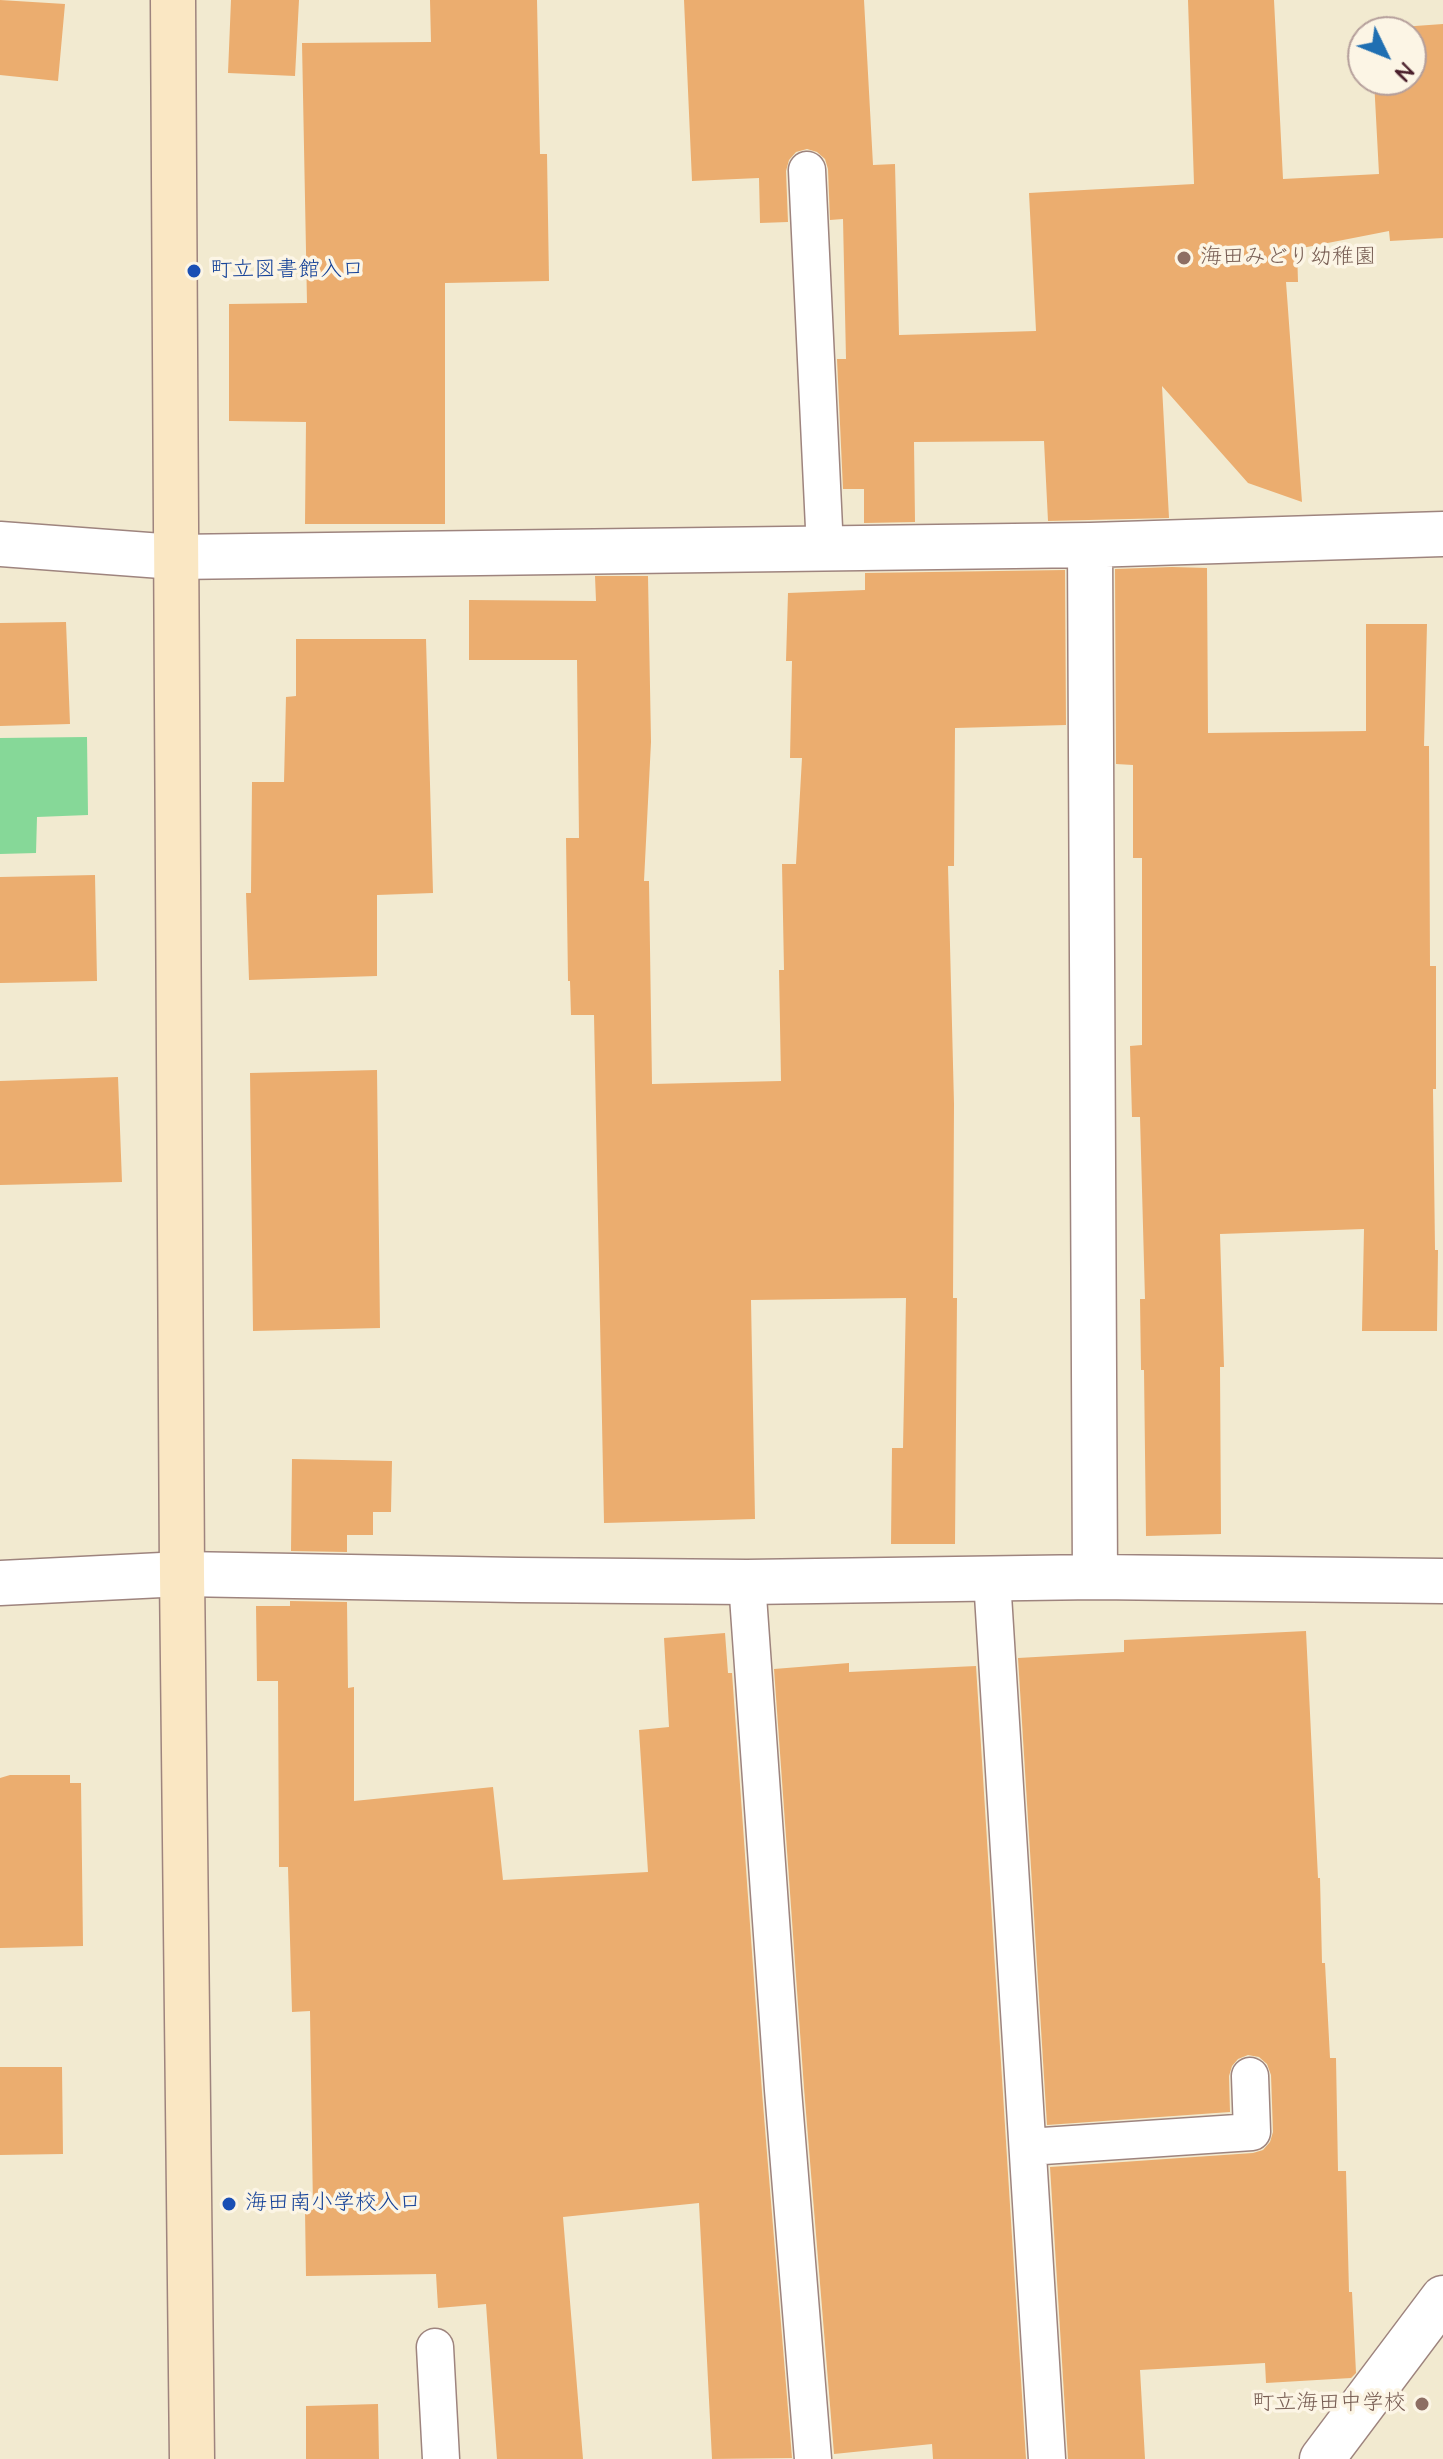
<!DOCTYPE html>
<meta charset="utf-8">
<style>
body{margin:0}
#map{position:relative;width:1443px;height:2459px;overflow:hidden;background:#f2ead0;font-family:"Architects Daughter",sans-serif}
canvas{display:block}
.north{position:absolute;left:1347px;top:16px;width:80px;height:80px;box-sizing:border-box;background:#fcf5e5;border:2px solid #b59f9b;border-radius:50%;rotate:133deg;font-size:22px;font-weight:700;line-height:32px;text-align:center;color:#4a1f2b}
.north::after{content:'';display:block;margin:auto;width:28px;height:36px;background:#1f6fb2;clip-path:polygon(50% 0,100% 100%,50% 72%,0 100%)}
</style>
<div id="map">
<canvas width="1443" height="2459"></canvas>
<div class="north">N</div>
</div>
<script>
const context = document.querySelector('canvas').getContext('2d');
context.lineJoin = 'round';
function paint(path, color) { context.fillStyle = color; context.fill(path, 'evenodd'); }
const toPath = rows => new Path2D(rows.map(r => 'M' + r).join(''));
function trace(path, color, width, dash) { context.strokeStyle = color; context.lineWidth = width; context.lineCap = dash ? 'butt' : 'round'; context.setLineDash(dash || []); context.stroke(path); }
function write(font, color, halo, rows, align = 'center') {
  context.font = font + ' "Architects Daughter","Klee One",sans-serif'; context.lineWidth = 7; context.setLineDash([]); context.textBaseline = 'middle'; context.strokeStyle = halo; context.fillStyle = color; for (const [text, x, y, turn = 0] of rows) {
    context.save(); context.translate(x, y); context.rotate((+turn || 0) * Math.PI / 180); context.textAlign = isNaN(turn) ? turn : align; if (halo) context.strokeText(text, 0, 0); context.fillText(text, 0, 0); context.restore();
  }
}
const green = toPath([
 [87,737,88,815,37,817,36,853,0,854,0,738]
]);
const building = toPath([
 [0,0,65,4,58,81,0,75],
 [231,0,299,0,295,76,228,73],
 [430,0,537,0,540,154,547,154,549,281,445,283,445,524,305,524,306,422,229,421,229,304,307,303,302,43,431,42],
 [684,0,864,0,873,165,895,164,899,335,1036,331,1029,193,1194,184,1188,0,1274,0,1283,179,1379,174,1374,80,1411,80,1411,32,1387,32,1387,28,1443,24,1443,238,1390,241,1389,231,1297,249,1298,282,1286,282,1302,502,1248,483,1162,386,1169,518,1048,521,1044,441,914,442,915,522,864,523,864,489,843,489,837,359,846,359,843,219,830,220,828,169,825,159,817,152,807,149,796,152,789,160,786,171,788,222,760,223,759,178,692,181],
 [1172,567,1207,568,1208,733,1366,731,1366,624,1427,624,1424,746,1429,746,1430,966,1436,966,1436,1089,1433,1089,1435,1250,1438,1250,1437,1331,1362,1331,1364,1229,1220,1234,1224,1367,1220,1367,1221,1534,1146,1536,1144,1370,1141,1370,1140,1299,1145,1299,1140,1117,1132,1117,1130,1046,1142,1045,1142,858,1133,858,1133,765,1116,764,1115,569],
 [1065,570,1066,725,955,728,954,866,948,866,954,1104,953,1298,957,1298,955,1544,891,1544,892,1448,903,1448,906,1298,751,1300,755,1519,604,1523,594,1015,571,1015,570,981,568,981,566,838,579,838,577,660,469,660,469,600,596,601,595,576,648,576,651,742,644,881,649,881,652,1084,781,1081,779,970,784,970,782,864,796,864,802,758,790,758,792,661,786,661,788,593,865,590,865,573],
 [66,622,70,724,0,726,0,623],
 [296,639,426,639,433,893,377,895,377,976,249,980,246,893,251,893,252,782,284,782,286,697,296,696],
 [95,875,97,981,0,983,0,877],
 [377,1070,380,1328,253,1331,250,1073],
 [118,1077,122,1182,0,1185,0,1081],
 [292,1459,392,1461,391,1512,373,1512,373,1535,347,1535,347,1552,291,1551],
 [290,1601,347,1602,348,1688,354,1687,354,1801,493,1787,503,1880,648,1872,639,1730,669,1727,664,1638,725,1633,728,1673,732,1673,762,2092,792,2458,712,2459,699,2203,563,2217,583,2459,497,2459,486,2304,438,2308,436,2274,306,2276,305,2210,313,2210,310,2011,292,2012,288,1867,279,1867,278,1681,257,1681,256,1606,290,1606],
 [1306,1631,1318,1878,1320,1878,1322,1963,1325,1963,1330,2058,1336,2058,1338,2171,1346,2171,1349,2292,1352,2292,1356,2373,1351,2378,1266,2383,1265,2363,1140,2370,1145,2459,1068,2459,1050,2167,1253,2153,1263,2150,1270,2142,1273,2132,1271,2075,1267,2064,1259,2057,1248,2055,1238,2059,1232,2066,1229,2076,1230,2112,1047,2125,1018,1658,1124,1652,1124,1640],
 [849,1663,849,1672,976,1666,1026,2459,933,2459,932,2444,834,2454,804,2088,774,1669],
 [10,1775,70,1775,70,1783,81,1783,83,1946,0,1948,0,1778],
 [0,2067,62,2067,63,2154,0,2155],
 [378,2404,379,2459,306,2459,306,2406]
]);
const lane = toPath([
 [807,170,825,549],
 [992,1579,1047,2459],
 [747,1582,783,2090,813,2459],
 [1028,2147,1252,2132,1250,2076],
 [435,2347,441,2459]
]);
const street = toPath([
 [0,544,175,557,1090,545,1443,534],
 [1090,545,1095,1577],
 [0,1583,182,1574,518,1580,747,1582,1095,1577,1443,1581],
 [1322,2459,1443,2298]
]);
const secondary = toPath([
 [173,0,182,1574,192,2459]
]);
const markers = [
 [1184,258,8,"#8d6e63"],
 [194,271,8,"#1a4fb4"],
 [229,2204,8,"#1a4fb4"],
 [1422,2404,8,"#8d6e63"]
];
const educationNames = [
 ["海田みどり幼稚園",1200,258],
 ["町立海田中学校",1406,2404,"right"]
];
const transitNames = [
 ["町立図書館入口",210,271],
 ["海田南小学校入口",245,2204]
];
paint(green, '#86d898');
paint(building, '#ebad6f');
trace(lane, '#9e847e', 39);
trace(street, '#9e847e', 47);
trace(secondary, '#9e847e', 47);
trace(lane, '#fff', 36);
trace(street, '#fff', 44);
trace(secondary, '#fae7c3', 44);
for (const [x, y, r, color] of markers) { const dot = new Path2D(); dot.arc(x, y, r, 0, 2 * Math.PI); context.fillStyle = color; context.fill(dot); trace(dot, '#fcf5e5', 3); }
write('22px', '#785e54', '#fcf5e5', educationNames, 'left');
write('22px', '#164399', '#fcf5e5', transitNames, 'left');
</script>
